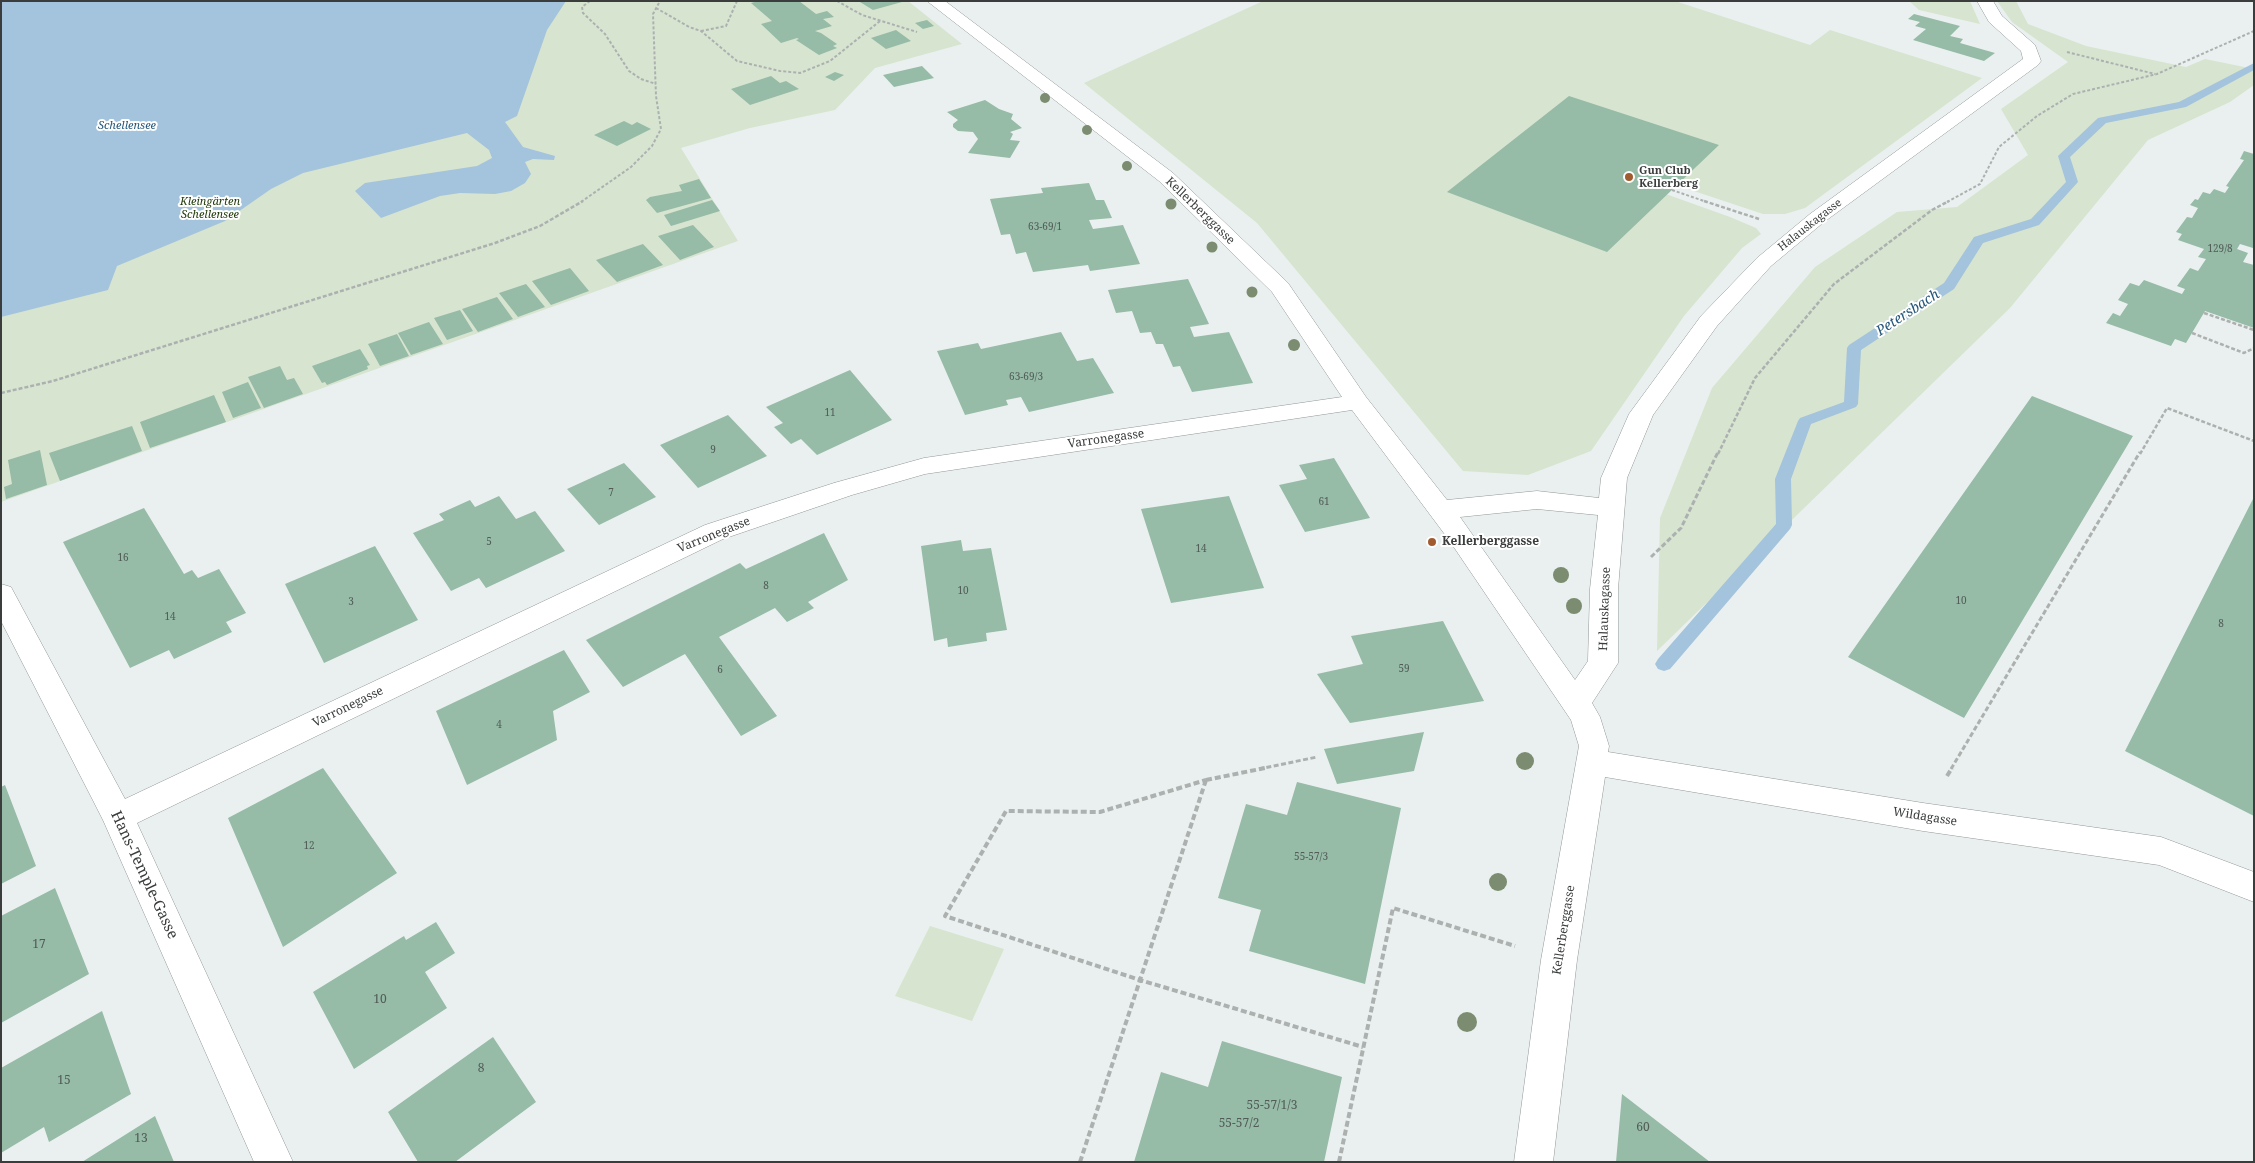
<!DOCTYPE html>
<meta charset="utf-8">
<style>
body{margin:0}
#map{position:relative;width:2255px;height:1163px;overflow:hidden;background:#eaf0ef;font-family:"Noto Serif",serif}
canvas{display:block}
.frame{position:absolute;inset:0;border:2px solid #3a3d3c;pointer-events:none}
</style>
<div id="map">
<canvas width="2255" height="1163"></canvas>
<div class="frame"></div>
</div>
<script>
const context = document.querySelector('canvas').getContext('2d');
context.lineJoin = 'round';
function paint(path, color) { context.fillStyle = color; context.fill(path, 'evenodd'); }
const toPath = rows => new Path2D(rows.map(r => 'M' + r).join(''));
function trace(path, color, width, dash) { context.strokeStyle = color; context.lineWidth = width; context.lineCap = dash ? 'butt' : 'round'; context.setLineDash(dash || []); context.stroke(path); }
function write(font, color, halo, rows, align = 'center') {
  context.font = font + ' "Noto Serif",serif'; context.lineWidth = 4; context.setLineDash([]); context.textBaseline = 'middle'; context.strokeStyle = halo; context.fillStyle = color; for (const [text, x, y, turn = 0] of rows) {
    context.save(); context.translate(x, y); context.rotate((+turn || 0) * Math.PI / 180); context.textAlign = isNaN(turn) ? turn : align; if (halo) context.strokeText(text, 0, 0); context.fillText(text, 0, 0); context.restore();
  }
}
const green = toPath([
 [1,1,908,1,962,44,875,68,835,110,750,128,681,148,738,241,1,502],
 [1263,1,1675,1,1810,45,1830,30,1982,78,1805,208,1785,214,1763,214,1673,184,1663,193,1730,217,1756,228,1761,234,1742,248,1684,316,1591,451,1528,475,1463,471,1257,223,1084,83],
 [1909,1,1970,1,1980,24,1919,10],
 [1997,1,2016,1,2028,24,2086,46,2186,67,2205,59,2254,69,2254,85,2230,102,2148,140,2010,308,1657,651,1660,518,1712,388,1815,267,1897,212,1957,207,2028,155,2001,109,2068,62,2012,22],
 [930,926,1004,949,972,1021,895,996]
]);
const water = toPath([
 [1,1,566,1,547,30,517,116,505,122,523,147,555,156,554,160,533,159,525,162,531,174,525,183,511,191,495,194,460,193,440,196,381,218,355,191,365,183,477,166,492,158,489,150,467,133,303,173,271,189,225,221,117,266,108,290,1,317]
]);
const stream = toPath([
 [2254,63,2254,70,2186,107,2106,123,2070,157,2078,182,2039,225,1983,243,1954,289,1861,350,1858,404,1856,407,1811,424,1791,479,1792,525,1790,529,1670,669,1664,671,1658,669,1655,664,1658,659,1776,524,1775,479,1798,421,1800,418,1844,402,1847,348,1849,345,1944,283,1974,237,2031,219,2066,182,2058,156,2098,118,2179,102,2254,63]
]);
const building = toPath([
 [758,1,799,1,816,14,827,11,834,17,823,19,832,26,815,31,821,33,837,44,833,46,837,48,819,55,796,40,799,39,797,38,781,43,761,24,772,21,751,3],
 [862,1,902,1,902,2,873,10,860,2],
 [1914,14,1960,26,1950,36,1963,39,1960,43,1995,53,1984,61,1913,40,1926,29,1915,26,1920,22,1908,19],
 [927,20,934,26,923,29,915,23],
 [896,30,911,41,886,49,871,38],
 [922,66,934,78,894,87,883,75],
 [835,72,844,75,834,81,825,77],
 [771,76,780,83,786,81,799,89,750,105,731,89],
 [1569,96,1719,145,1607,252,1447,192],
 [985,100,999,109,1013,114,1011,119,1022,128,1010,132,1013,134,1010,140,1020,141,1010,158,968,153,978,139,973,132,958,131,953,127,953,124,958,120,947,112],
 [624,121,632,125,637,122,651,129,617,146,594,135],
 [2244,151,2254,154,2254,246,2253,248,2240,244,2237,249,2248,253,2243,262,2254,265,2254,328,2205,311,2186,343,2175,339,2171,346,2106,323,2113,313,2120,316,2128,304,2118,300,2130,283,2139,286,2144,280,2182,294,2185,289,2177,286,2190,268,2198,271,2206,259,2198,257,2204,249,2178,240,2182,234,2176,232,2187,217,2192,218,2198,208,2190,205,2195,199,2198,200,2203,192,2210,194,2214,189,2225,193,2229,187,2226,186,2244,160,2240,159],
 [699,179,711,198,657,213,646,200,650,197,682,191,679,185],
 [1089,183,1096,200,1104,200,1112,218,1089,220,1093,229,1123,225,1140,264,1090,271,1088,265,1033,272,1026,252,1016,254,1010,234,1001,235,990,199,1043,193,1041,188],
 [712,200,720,211,671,226,664,215],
 [693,225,714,247,680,260,658,236],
 [643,244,663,265,617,282,596,260],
 [570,268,589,291,551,305,532,281],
 [1188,279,1209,324,1190,327,1194,337,1229,332,1253,383,1192,392,1180,366,1173,367,1163,344,1156,344,1151,332,1140,333,1132,311,1116,313,1108,290],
 [526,284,545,307,518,317,499,293],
 [497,297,513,319,478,332,462,309],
 [460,310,473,331,447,340,434,318],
 [429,322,443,344,411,355,398,333],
 [1061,332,1077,361,1093,358,1114,393,1029,412,1021,397,1006,400,1008,405,965,415,937,351,978,343,981,349],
 [397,334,409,356,380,366,368,344],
 [360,349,370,365,367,366,368,369,327,385,325,382,322,383,312,366],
 [280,366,287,380,294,378,303,394,264,408,248,377],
 [850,370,892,420,817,455,801,439,791,444,774,427,783,423,766,407],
 [248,382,261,408,233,418,222,392],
 [214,395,226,422,150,448,140,422],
 [2032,396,2133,436,1964,718,1848,657],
 [728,415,767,456,698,488,660,445],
 [132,426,142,451,60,481,49,453],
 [40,450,47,485,6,499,4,487,12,484,8,460],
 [1334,458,1370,518,1305,532,1279,485,1307,479,1299,465],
 [624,463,656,497,599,525,567,489],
 [499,496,516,519,535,511,565,551,486,588,479,578,451,591,413,533,444,520,439,514,470,500,475,507],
 [1229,496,1264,588,1171,603,1141,509],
 [2254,497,2254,816,2125,751],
 [144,508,184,574,192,570,198,578,219,569,246,613,226,622,232,632,174,659,169,650,130,668,63,542],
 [824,533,848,580,808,602,814,608,787,622,775,608,719,637,777,716,741,736,685,654,623,687,586,640,740,563,746,569],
 [961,540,963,551,991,548,1007,630,986,633,987,641,948,647,947,638,934,641,921,546],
 [375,546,418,620,324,663,285,584],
 [1443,621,1484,701,1350,723,1317,674,1363,664,1351,636],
 [564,650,590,692,553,711,557,740,467,785,436,711],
 [1424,732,1414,771,1337,784,1324,749],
 [323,768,397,873,283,947,228,818],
 [1297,782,1401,808,1365,984,1249,951,1261,910,1218,898,1246,804,1287,815],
 [5,785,36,866,1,884,1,787],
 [55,888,89,974,1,1023,1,916],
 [436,922,455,953,425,972,447,1008,354,1069,313,992,404,936,406,940],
 [102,1011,131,1094,49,1142,44,1127,1,1153,1,1068],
 [493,1037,536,1102,455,1162,418,1162,388,1112],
 [1222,1041,1342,1077,1324,1162,1134,1162,1161,1072,1208,1087],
 [1622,1094,1710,1162,1616,1162],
 [155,1116,174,1162,82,1162]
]);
const pathFar3 = toPath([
 [590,1,582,7,583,13,605,34,629,71,641,79,656,84],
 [837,1,862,15,917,32],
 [656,8,689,27,701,31,737,61,780,71,800,73,830,61,880,21],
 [701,31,726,26,737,1],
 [2067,52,2155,74],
 [1672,190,1707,202],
 [581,202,631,167,652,146,661,129,656,96,653,14,660,1],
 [1947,202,1980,184,1999,147,2037,116,2073,94,2157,74,2254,31]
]);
const pathFar2 = toPath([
 [1704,201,1759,219],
 [2204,313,2254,330],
 [2192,333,2244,353,2254,348],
 [1,393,53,381,495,243,540,226,583,201],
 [1718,454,1755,378,1834,284,1932,210,1949,201],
 [2140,454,2167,408,2254,441]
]);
const pathFar1 = toPath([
 [1651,557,1681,528,1718,452],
 [1259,769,1317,757],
 [1951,769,2140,452]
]);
const path = toPath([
 [1947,776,1952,768],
 [1206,780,1140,980,945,916,1006,811,1100,812,1206,780],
 [1206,780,1265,768],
 [1080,1162,1140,980,1363,1047],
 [1339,1162,1393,908,1515,946]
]);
const minor = toPath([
 [927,1,945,1,1173,173,1288,283,1366,397,1447,500,1537,491,1599,498,1601,478,1629,414,1701,316,1757,258,1810,214,2023,59,2021,51,1989,22,1977,1,1993,1,2002,16,2035,45,2041,61,2038,65,1824,222,1771,266,1717,326,1653,415,1627,478,1618,589,1618,663,1592,703,1600,717,1609,746,1608,752,1923,803,2161,837,2254,872,2254,902,2159,865,1923,831,1605,777,1577,960,1553,1162,1514,1162,1541,960,1579,746,1571,720,1449,540,1352,410,925,474,852,495,723,539,137,823,293,1162,254,1162,103,820,1,621,1,584,11,587,125,799,705,525,834,483,924,458,1342,397,1272,292,1159,181,927,1],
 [1537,509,1598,515,1590,589,1588,661,1575,680,1460,517,1537,509]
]);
const trees = [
 [1045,98,5],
 [1087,130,5],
 [1127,166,5],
 [1171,204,5.5],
 [1212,247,5.5],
 [1252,292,5.5],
 [1294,345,6],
 [1561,575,8],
 [1574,606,8],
 [1525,761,9],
 [1498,882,9],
 [1467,1022,10]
];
const markers = [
 [1629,177,5,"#a05b2f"],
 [1432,542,5,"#a05b2f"]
];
const numberNames = [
 ["63-69/1",1045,227],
 ["129/8",2220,249],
 ["63-69/3",1026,377],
 ["11",830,413],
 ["9",713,450],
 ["7",611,493],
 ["61",1324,502],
 ["5",489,542],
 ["14",1201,549],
 ["16",123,558],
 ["8",766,586],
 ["10",963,591],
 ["10",1961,601],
 ["3",351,602],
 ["14",170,617],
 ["8",2221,624],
 ["59",1404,669],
 ["6",720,670],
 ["4",499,725],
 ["12",309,846],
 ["55-57/3",1311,857]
];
const farWaternames = [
 ["Schellensee",127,126]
];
const farPoinames = [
 ["Gun Club",1639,171],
 ["Kellerberg",1639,184]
];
const farParknames = [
 ["Kleingärten",210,202],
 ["Schellensee",210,215]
];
const farStreetnames = [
 ["Halauskagasse",1810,225,-38]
];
const streetNames = [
 ["Kellerberggasse",1200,211,44],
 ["Varronegasse",1106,439,-8],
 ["Varronegasse",714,535,-22],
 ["Halauskagasse",1605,609,-88],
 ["Varronegasse",348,707,-26],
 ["Wildagasse",1925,817,9],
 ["Kellerberggasse",1564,930,-81]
];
const poiNames = [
 ["Kellerberggasse",1442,542]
];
const nearNumbernames = [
 ["17",39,945],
 ["10",380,1000],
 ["8",481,1069],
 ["15",64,1081],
 ["55-57/1/3",1272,1106],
 ["55-57/2",1239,1124],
 ["60",1643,1128],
 ["13",141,1139]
];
const waterNames = [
 ["Petersbach",1908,313,-33]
];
const nearStreetnames = [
 ["Hans-Temple-Gasse",144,875,65]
];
paint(green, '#d7e4d0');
paint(water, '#a4c3dc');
paint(stream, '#a4c3dc');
paint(building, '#96bba7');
trace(minor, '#929797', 1);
trace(pathFar3, '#acb1b0', 2, [3, 2]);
trace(pathFar2, '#acb1b0', 2.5, [4, 2]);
trace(pathFar1, '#acb1b0', 3, [5, 2.5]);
trace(path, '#acb1b0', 4, [6, 3]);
paint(minor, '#fff');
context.fillStyle = '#7b8c70';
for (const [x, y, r] of trees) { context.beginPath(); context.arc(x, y, r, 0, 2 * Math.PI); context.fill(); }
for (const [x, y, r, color] of markers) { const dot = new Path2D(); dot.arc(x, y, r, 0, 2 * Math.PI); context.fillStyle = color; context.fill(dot); trace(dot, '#fff', 2); }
write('10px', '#515c57', null, numberNames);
write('italic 11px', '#245679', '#fff', farWaternames);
write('bold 11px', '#3a3d3c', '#fff', farPoinames, 'left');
write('italic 11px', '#203a09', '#fff', farParknames);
write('11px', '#3a3d3c', '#fff', farStreetnames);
write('12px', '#3a3d3c', '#fff', streetNames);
write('bold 12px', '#3a3d3c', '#fff', poiNames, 'left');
write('12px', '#515c57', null, nearNumbernames);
write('italic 14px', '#245679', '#fff', waterNames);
write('15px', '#3a3d3c', '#fff', nearStreetnames);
</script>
